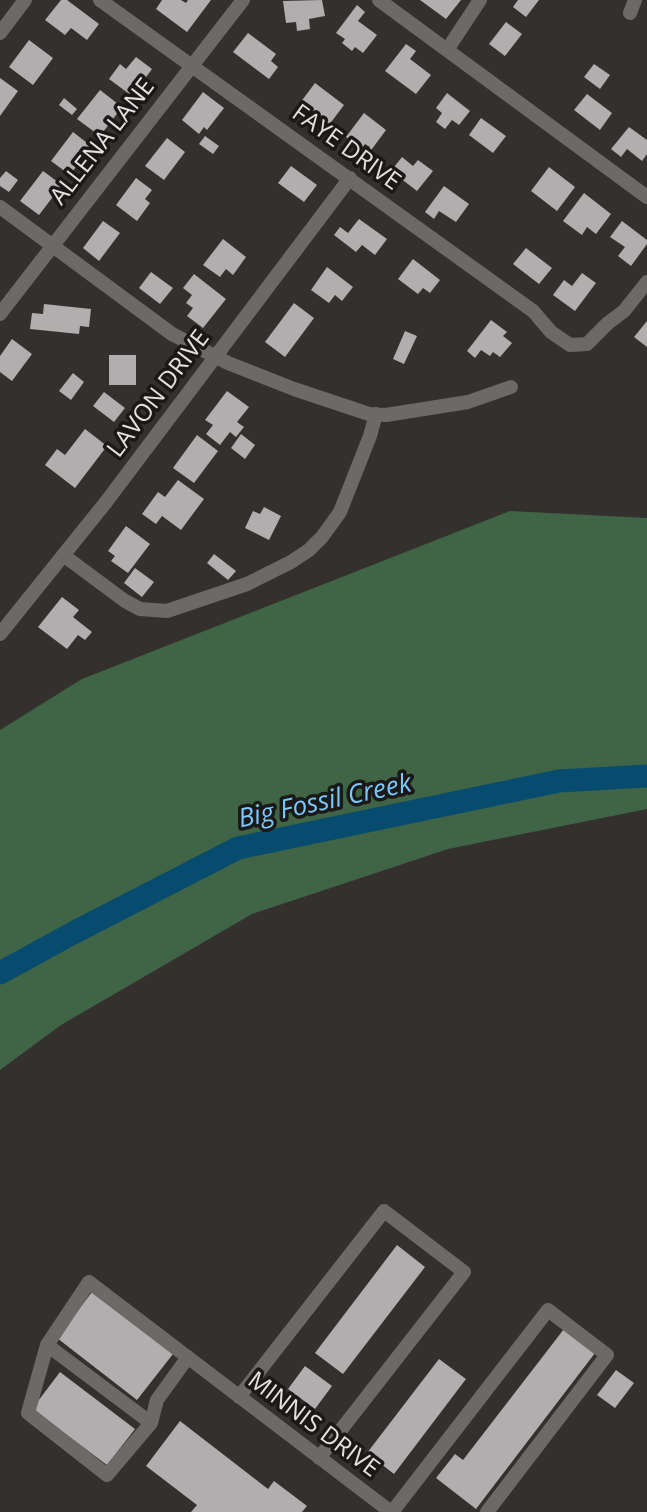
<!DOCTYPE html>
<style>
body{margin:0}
canvas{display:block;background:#34302e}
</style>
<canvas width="647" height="1512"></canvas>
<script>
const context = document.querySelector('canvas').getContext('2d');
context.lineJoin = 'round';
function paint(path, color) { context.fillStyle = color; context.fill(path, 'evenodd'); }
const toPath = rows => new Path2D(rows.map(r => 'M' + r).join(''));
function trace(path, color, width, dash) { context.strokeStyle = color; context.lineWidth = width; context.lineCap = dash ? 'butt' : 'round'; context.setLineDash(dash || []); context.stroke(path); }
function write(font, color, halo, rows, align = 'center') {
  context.font = font + ' "Open Sans",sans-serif'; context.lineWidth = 7; context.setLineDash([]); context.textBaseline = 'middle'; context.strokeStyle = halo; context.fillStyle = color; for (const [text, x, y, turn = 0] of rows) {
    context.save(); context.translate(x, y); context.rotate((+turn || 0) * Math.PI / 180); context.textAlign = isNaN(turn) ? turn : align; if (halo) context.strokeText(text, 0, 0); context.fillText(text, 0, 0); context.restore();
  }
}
const green = toPath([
 [510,511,647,518,647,809,448,849,252,914,61,1025,0,1070,0,730,82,679]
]);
const river = toPath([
 [0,973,73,933,238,848,559,781,647,776]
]);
const building = toPath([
 [61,0,67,0,99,24,87,40,71,28,65,35,45,20],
 [162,0,181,0,186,3,188,0,211,0,187,32,156,9],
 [322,0,325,16,309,19,310,29,297,31,296,22,286,23,283,1],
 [420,0,461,0,446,19],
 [518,0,539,0,526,17,513,7],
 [357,5,365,12,358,21,377,35,363,53,355,47,352,51,342,43,345,39,336,33],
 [506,22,522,34,505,56,489,44],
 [248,33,276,54,271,61,278,67,269,79,233,52],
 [29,40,53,58,33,85,9,67],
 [406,44,416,51,410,59,431,75,416,94,385,71],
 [136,57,152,69,132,96,109,79,120,64,126,69],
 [594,64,610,75,600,89,584,77],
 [0,78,18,91,0,116],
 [315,83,344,105,329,125,300,103],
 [100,90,122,107,100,136,77,119],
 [203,92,224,108,207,130,204,127,199,134,182,120],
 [447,93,470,111,459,125,452,120,445,129,436,122,442,113,436,108],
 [587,94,612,113,600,130,574,110],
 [64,98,77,109,72,115,59,105],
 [364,113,386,130,369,153,367,151,370,147,365,144,361,149,346,137],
 [481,118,506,136,493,153,469,135],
 [629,127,647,140,647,154,642,161,627,149,621,157,611,149],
 [73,132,91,146,70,175,51,161],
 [205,136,219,146,213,154,199,144],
 [167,138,185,152,164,180,145,166],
 [402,157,413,166,418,160,433,171,417,191,391,171],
 [291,166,317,185,304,202,278,183],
 [549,167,575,187,557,211,531,191],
 [6,171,18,180,9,192,0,186,0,178],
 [43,171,62,185,39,215,20,201],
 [136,178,152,190,145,199,150,203,137,221,116,205],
 [444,186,469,204,456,222,439,211,434,219,425,212],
 [584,193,611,214,596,234,587,227,582,235,563,221],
 [359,219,387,239,375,255,362,245,356,252,334,235,340,227,348,233],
 [103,221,120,233,99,261,83,248],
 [622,221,647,240,647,244,631,266,618,256,625,247,610,237],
 [223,239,246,257,233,275,226,269,220,277,203,265],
 [526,248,552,268,539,284,513,264],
 [413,259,440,280,430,293,423,288,418,294,398,279],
 [327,267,353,287,342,301,335,295,329,303,311,290],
 [151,272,173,288,160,304,139,288],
 [582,273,596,283,575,311,553,295,564,280,572,286],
 [194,274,226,299,203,328,187,316,193,308,186,303,192,295,183,288],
 [294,303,314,318,285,357,265,342],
 [44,304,91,309,89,327,80,326,79,334,30,329,32,313,43,314],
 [491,320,507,332,503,336,512,343,500,357,493,352,490,356,481,350,475,358,467,351],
 [647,321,647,347,634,337],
 [405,331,417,336,404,364,393,359],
 [12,339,32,354,12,381,0,372,0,356],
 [109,355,136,355,136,385,109,385],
 [73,373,84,382,71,400,59,391],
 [227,391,249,407,237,422,244,427,236,437,230,432,220,445,206,434,213,425,205,420],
 [104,392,125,408,114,422,93,406],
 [85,429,107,446,75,488,45,465,57,449,65,455],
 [241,434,255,445,245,459,231,448],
 [197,435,218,451,194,483,173,468],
 [178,480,204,499,181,530,162,516,156,524,142,514,158,492,165,497],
 [264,507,281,516,269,540,245,528,253,511,260,514],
 [126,526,150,544,128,573,111,561,115,556,108,551],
 [214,554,236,571,228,580,207,563],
 [135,568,154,582,142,597,124,583],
 [62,597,79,610,73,617,92,632,85,640,78,635,67,649,38,627],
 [397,1245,425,1267,343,1374,315,1353],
 [92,1292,173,1354,137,1400,57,1338],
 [564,1329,595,1353,476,1509,436,1478,455,1454,463,1460],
 [439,1359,466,1379,394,1474,367,1453],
 [305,1366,332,1386,315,1409,288,1389],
 [616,1370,634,1383,615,1408,597,1395],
 [60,1372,135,1429,107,1465,32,1409],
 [180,1421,268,1489,274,1481,307,1506,302,1512,191,1512,197,1505,146,1466]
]);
const minor = toPath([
 [100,0,533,311,551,332,570,345,587,344,608,323,624,311,647,282],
 [379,0,647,197],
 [630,13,635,0],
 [0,33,25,0],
 [447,50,480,0],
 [0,207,172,334,228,363,294,389,369,414,386,415,468,402,511,387],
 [0,314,243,0],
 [63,555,125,601,140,609,167,611,247,584,291,562,309,550,322,537,340,512,370,436,376,414],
 [0,634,106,502,350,178],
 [47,1345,28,1413,107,1475,151,1423],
 [188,1357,157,1400,151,1423,47,1345,89,1282,391,1512],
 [239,1397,384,1211,464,1272,319,1458],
 [392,1512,548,1310,607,1355,487,1512]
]);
const streetNames = [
 ["ALLENA LANE",103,142,-52],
 ["FAYE DRIVE",346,148,36],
 ["LAVON DRIVE",159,394,-53],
 ["MINNIS DRIVE",313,1425,37]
];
const waterNames = [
 ["Big Fossil Creek",325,802,-12]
];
paint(green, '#3f6446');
trace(river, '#074b6e', 23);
paint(building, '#b2adae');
trace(minor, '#6d6967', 14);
write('24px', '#e4e2e1', '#1a1918', streetNames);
write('italic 26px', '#79c9fe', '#1a1918', waterNames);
</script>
